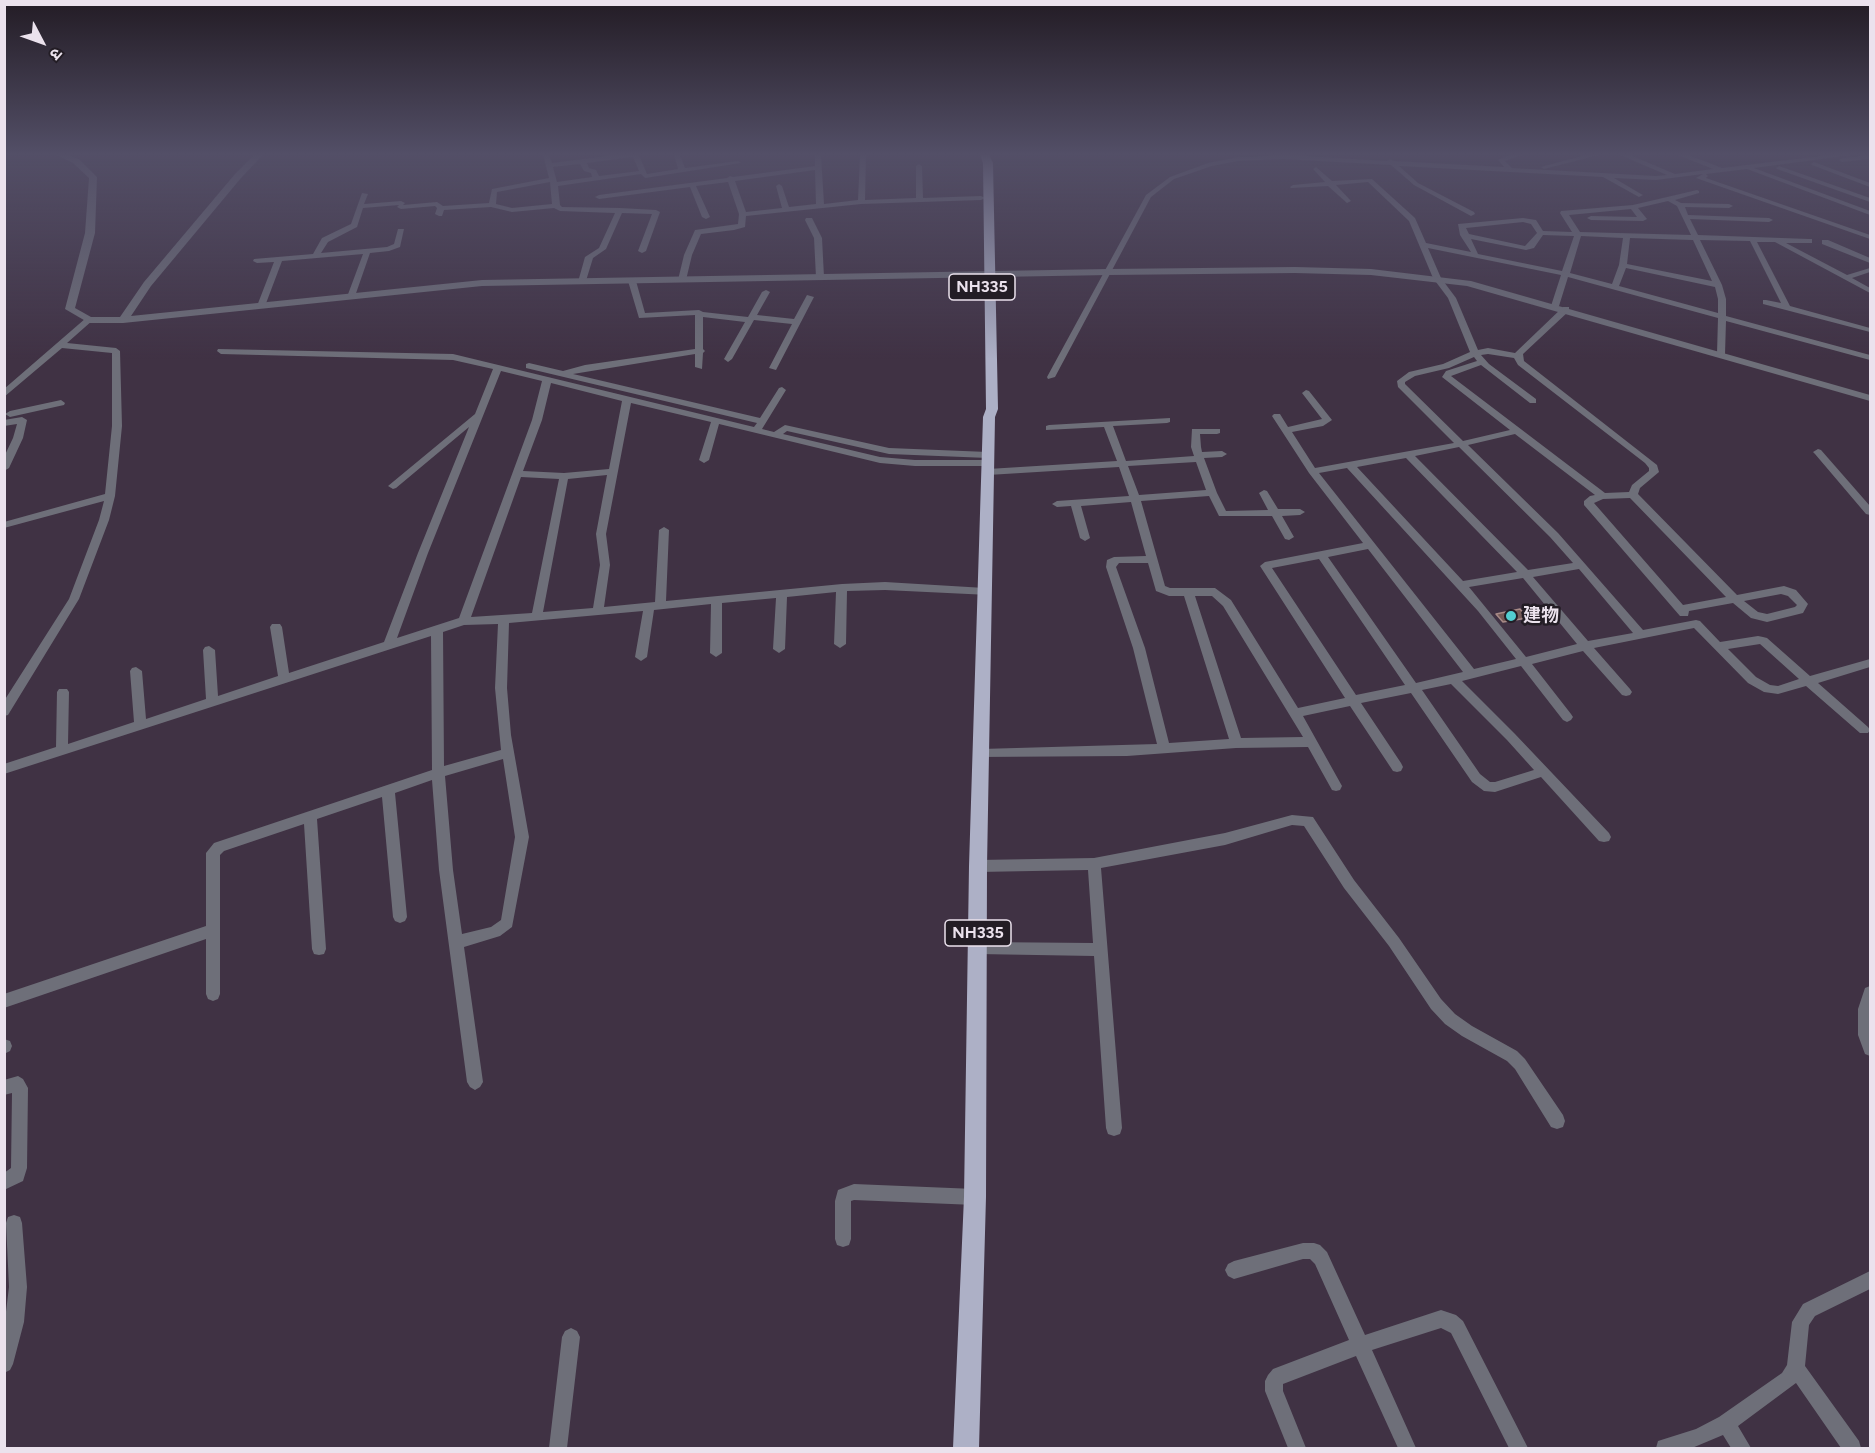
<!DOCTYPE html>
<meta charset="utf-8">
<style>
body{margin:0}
#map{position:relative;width:1875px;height:1453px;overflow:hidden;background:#403244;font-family:Figtree,"Noto Sans Devanagari",sans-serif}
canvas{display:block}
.frame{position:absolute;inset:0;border:6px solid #ebe2ed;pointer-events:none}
.north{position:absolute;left:12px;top:12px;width:60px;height:60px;-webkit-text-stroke:4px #231d25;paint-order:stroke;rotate:131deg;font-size:16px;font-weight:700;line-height:24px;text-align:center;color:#ebe2ed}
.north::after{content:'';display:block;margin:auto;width:21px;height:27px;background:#ebe2ed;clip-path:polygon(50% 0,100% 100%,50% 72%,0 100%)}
</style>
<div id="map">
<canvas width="1875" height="1453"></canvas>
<div class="frame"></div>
<div class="north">उ</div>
</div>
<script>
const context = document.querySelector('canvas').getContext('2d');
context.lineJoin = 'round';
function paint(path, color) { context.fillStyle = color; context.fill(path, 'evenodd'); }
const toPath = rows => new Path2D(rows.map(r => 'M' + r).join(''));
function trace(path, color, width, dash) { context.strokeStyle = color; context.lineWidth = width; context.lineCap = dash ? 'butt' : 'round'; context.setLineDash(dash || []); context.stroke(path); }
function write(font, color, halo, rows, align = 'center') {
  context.font = font + ' Figtree,"Noto Sans SC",sans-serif'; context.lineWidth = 5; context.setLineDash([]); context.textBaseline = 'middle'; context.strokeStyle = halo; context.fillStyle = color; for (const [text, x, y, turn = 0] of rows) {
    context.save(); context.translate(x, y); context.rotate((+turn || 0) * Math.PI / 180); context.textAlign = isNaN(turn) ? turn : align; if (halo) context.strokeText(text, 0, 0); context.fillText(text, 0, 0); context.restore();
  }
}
const building = toPath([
 [1520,609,1527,618,1503,622,1496,614,1520,609]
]);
const minor = toPath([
 [543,155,549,155,552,163,613,155,639,155,647,174,678,169,674,155,680,155,685,168,738,161,741,163,645,178,641,174,558,186,560,205,562,207,620,208,656,210,660,212,646,251,642,253,638,251,652,214,622,213,606,249,593,258,585,284,578,282,585,257,599,248,615,213,560,211,554,208,512,212,491,207,444,210,442,216,439,216,435,214,437,208,435,206,401,209,397,207,399,205,363,208,357,227,328,242,321,253,387,247,394,244,398,229,404,229,400,247,389,251,370,253,354,299,347,297,363,254,282,261,265,306,261,308,257,306,274,262,257,263,253,261,254,259,313,254,322,238,351,224,362,193,368,194,364,204,401,201,405,203,403,205,437,202,443,206,489,203,492,189,549,178,543,155],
 [633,157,639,171,599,176,596,170,589,168,587,163,633,157],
 [580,164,584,171,591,173,592,177,557,182,553,167,580,164],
 [550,182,552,204,512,208,496,204,497,192,550,182],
 [815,155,821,155,824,204,858,200,860,155,866,155,865,200,916,198,916,166,919,164,922,166,923,198,981,196,985,198,981,200,861,204,746,216,745,227,734,230,701,234,692,255,686,280,682,282,678,280,684,255,695,230,738,224,739,214,728,182,696,186,710,217,706,219,702,217,690,187,599,199,595,197,599,195,727,178,730,176,733,177,815,166,815,155],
 [815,170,816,204,789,207,782,186,779,184,776,186,782,208,746,212,735,181,815,170],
 [1292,155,1387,161,1390,159,1394,161,1504,167,1498,160,1499,159,1510,155,1522,155,1505,161,1512,168,1656,176,1667,175,1620,155,1630,155,1675,174,1713,169,1678,155,1689,155,1722,168,1828,155,1852,155,1754,168,1870,211,1870,215,1747,169,1706,174,1708,176,1706,178,1870,235,1870,239,1696,178,1703,174,1656,180,1614,178,1641,194,1643,195,1639,197,1603,177,1399,166,1418,183,1474,212,1475,214,1471,216,1414,185,1391,165,1283,159,1238,161,1212,166,1174,179,1151,197,1055,377,1048,379,1047,377,1146,195,1170,177,1208,163,1238,157,1292,155],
 [1585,155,1599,155,1544,169,1541,167,1585,155],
 [1870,155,1870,159,1842,162,1839,160,1842,158,1870,155],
 [1814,162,1870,183,1870,187,1812,165,1811,164,1814,162],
 [1779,166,1870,198,1870,202,1777,169,1776,168,1779,166],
 [1316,167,1332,181,1372,179,1415,218,1426,243,1471,252,1460,235,1458,224,1523,218,1536,220,1543,231,1572,232,1560,213,1561,211,1633,205,1697,190,1699,191,1699,193,1675,200,1681,203,1729,204,1733,206,1729,208,1685,207,1688,215,1769,218,1773,220,1769,222,1690,219,1698,235,1809,239,1812,239,1812,243,1786,243,1847,275,1870,268,1870,272,1852,278,1870,288,1870,293,1775,242,1757,242,1790,306,1870,328,1870,332,1763,304,1763,300,1766,300,1781,303,1750,241,1700,240,1722,285,1726,299,1726,316,1870,355,1870,360,1726,321,1725,354,1721,357,1717,354,1718,318,1568,277,1559,306,1555,308,1551,306,1561,275,1428,248,1441,278,1456,298,1478,350,1488,348,1515,353,1563,307,1569,307,1569,311,1523,354,1524,361,1657,465,1659,472,1640,488,1638,494,1737,595,1784,586,1796,590,1808,604,1803,613,1767,622,1751,618,1733,603,1689,611,1688,616,1680,616,1584,505,1584,501,1590,496,1595,495,1515,434,1468,445,1558,533,1643,630,1696,620,1700,621,1720,642,1758,636,1763,637,1767,638,1810,676,1870,659,1870,667,1818,683,1868,727,1870,730,1868,733,1860,733,1806,686,1778,694,1764,692,1748,683,1694,628,1594,648,1630,689,1632,692,1630,695,1626,696,1622,695,1583,651,1532,664,1571,714,1573,717,1571,720,1567,722,1563,720,1521,666,1462,681,1515,734,1609,833,1611,837,1609,841,1604,842,1599,841,1541,777,1495,792,1484,791,1472,782,1411,693,1361,703,1401,763,1403,767,1401,771,1397,772,1393,771,1350,706,1303,716,1342,786,1340,790,1336,791,1332,790,1308,747,1236,748,1127,756,977,757,975,754,977,751,981,749,1157,744,1133,648,1106,567,1107,560,1114,557,1146,556,1131,502,1081,506,1090,538,1085,541,1080,538,1071,506,1057,507,1052,504,1057,501,1129,496,1119,467,988,475,983,472,988,469,1117,461,1104,427,1046,430,1046,426,1049,425,1170,418,1170,422,1167,423,1113,426,1126,461,1194,456,1191,447,1192,429,1220,429,1220,433,1217,434,1200,434,1201,447,1202,452,1222,451,1227,454,1222,457,1204,458,1217,493,1226,511,1268,510,1259,493,1264,490,1267,491,1278,509,1300,509,1305,512,1300,515,1282,516,1294,537,1289,540,1285,539,1272,516,1219,516,1209,496,1141,501,1165,586,1170,588,1215,588,1231,600,1298,708,1345,698,1260,566,1265,562,1363,543,1309,473,1272,416,1274,414,1280,414,1288,427,1322,419,1302,393,1306,390,1309,391,1332,420,1323,426,1292,432,1315,468,1454,443,1398,387,1397,381,1409,372,1443,364,1470,352,1448,298,1433,278,1409,221,1368,182,1336,185,1351,201,1347,203,1328,186,1291,188,1290,187,1293,185,1325,182,1313,169,1316,167],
 [1668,201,1677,206,1691,235,1580,232,1569,215,1631,209,1637,217,1591,216,1587,218,1591,220,1643,221,1647,219,1638,208,1668,201],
 [1523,222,1531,224,1537,233,1525,246,1469,234,1466,228,1523,222],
 [1543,235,1574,236,1562,271,1478,254,1471,239,1526,250,1534,248,1543,235],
 [1581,236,1623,238,1619,265,1612,284,1570,273,1581,236],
 [1630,238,1693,240,1712,281,1627,264,1630,238],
 [1626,268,1715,287,1718,299,1718,313,1619,286,1626,268],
 [1488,354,1514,358,1518,365,1645,463,1649,468,1649,471,1632,485,1629,492,1605,493,1451,376,1481,365,1530,403,1536,403,1536,399,1489,364,1481,355,1488,354],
 [1474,357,1477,361,1446,371,1442,377,1510,430,1463,441,1405,384,1405,382,1415,376,1449,368,1474,357],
 [1459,447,1550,537,1573,563,1528,570,1415,456,1459,447],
 [1406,458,1517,572,1463,581,1357,467,1406,458],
 [1196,462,1206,490,1139,495,1128,466,1196,462],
 [1347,468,1478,611,1516,659,1474,669,1319,473,1347,468],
 [1630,498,1726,597,1683,605,1594,503,1603,499,1630,498],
 [1368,549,1463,672,1416,683,1328,557,1368,549],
 [1319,559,1405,685,1356,695,1272,568,1319,559],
 [1119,563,1148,563,1156,591,1169,596,1184,596,1229,739,1169,743,1145,648,1116,567,1119,563],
 [1579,569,1633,633,1588,641,1533,577,1579,569],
 [1523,578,1577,644,1526,657,1469,587,1523,578],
 [1781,594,1788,596,1797,605,1795,607,1767,614,1758,612,1744,601,1781,594],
 [1195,596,1212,596,1223,606,1303,737,1241,738,1195,596],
 [1760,644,1799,679,1778,686,1770,685,1756,677,1728,649,1760,644],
 [1451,684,1507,740,1534,770,1495,782,1490,782,1480,774,1422,690,1451,684],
 [806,218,812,218,822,238,824,277,820,279,816,277,814,238,805,220,806,218],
 [1822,240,1828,240,1870,258,1870,263,1822,244,1822,240],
 [629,279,636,281,645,313,699,310,703,312,748,317,762,292,766,290,770,292,757,315,794,319,807,295,814,297,776,370,769,368,792,324,754,320,732,359,728,362,724,359,745,322,703,317,703,349,705,351,703,353,702,369,695,367,695,354,573,374,760,418,779,388,782,387,786,390,762,429,774,432,785,425,889,448,988,452,993,455,988,458,889,454,787,431,783,434,880,457,915,460,988,460,993,463,988,466,915,466,880,463,719,424,709,460,704,463,699,460,711,422,631,403,606,534,610,565,604,607,655,602,659,530,664,527,669,530,666,601,842,584,885,582,985,588,990,592,989,595,885,590,847,591,846,644,840,648,834,644,836,592,787,597,785,649,779,653,773,649,776,598,722,603,722,653,716,657,710,653,711,604,654,610,647,657,641,661,635,657,643,611,509,623,507,688,511,735,529,837,512,927,500,936,464,947,483,1082,480,1087,475,1090,470,1087,467,1082,439,870,432,780,395,793,407,917,405,921,400,923,395,921,393,917,382,797,317,819,326,949,324,954,319,955,314,954,312,949,304,824,224,851,220,855,220,994,218,999,213,1001,208,999,206,994,206,939,4,1008,4,994,206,926,206,853,214,843,432,770,431,636,4,774,4,764,56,747,57,692,59,689,67,689,69,692,68,744,134,722,130,671,132,668,136,667,142,671,146,719,206,699,203,650,205,647,209,646,215,650,218,696,278,676,270,627,272,624,280,624,282,627,289,673,384,642,418,553,469,427,396,488,393,489,388,486,475,414,493,369,453,360,221,354,217,351,218,349,453,354,754,427,757,423,526,368,526,364,529,363,563,371,585,365,695,349,695,315,639,318,628,281,629,279],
 [501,371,542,381,532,420,459,618,397,638,428,553,501,371],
 [551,383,622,401,609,469,564,473,523,471,542,420,551,383],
 [607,475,596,534,600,565,593,608,543,612,568,479,607,475],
 [521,477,559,479,532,613,471,617,521,477],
 [498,624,495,688,501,750,444,766,443,632,464,625,498,624],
 [503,759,515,837,501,920,491,927,462,934,453,870,445,776,503,759],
 [86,318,93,320,67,343,116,348,120,351,122,426,115,496,109,520,79,599,8,715,4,716,4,701,69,599,99,520,104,501,4,528,4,522,105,494,112,426,112,353,62,348,4,397,4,389,86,318],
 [61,400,65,403,64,405,10,417,5,414,10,411,61,400],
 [22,417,27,420,23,438,9,468,4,471,4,457,13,438,17,424,4,426,4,420,22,417],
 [1818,449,1821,450,1870,506,1870,515,1866,514,1815,454,1813,452,1818,449],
 [1292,815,1313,817,1354,880,1399,938,1441,999,1455,1014,1472,1026,1517,1051,1525,1059,1563,1115,1565,1121,1563,1127,1557,1129,1551,1127,1515,1069,1507,1061,1462,1036,1445,1024,1431,1009,1389,946,1344,888,1304,826,1292,825,1225,845,1101,868,1122,1128,1120,1134,1114,1136,1108,1134,1106,1128,1094,956,978,954,973,953,971,948,973,943,978,942,1093,943,1088,870,978,872,973,870,971,866,973,862,978,860,1094,858,1225,833,1292,815],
 [1870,986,1870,1056,1865,1054,1858,1035,1858,1009,1865,988,1870,986],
 [4,1039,10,1041,12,1046,10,1051,4,1054,4,1039],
 [18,1076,23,1079,28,1088,27,1168,23,1181,4,1190,4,1173,11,1168,12,1093,4,1095,4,1080,18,1076],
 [854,1184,975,1189,981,1191,983,1197,981,1203,975,1205,854,1200,851,1201,851,1239,849,1245,843,1247,837,1245,835,1239,835,1201,838,1190,854,1184],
 [14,1215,20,1217,22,1223,27,1287,24,1322,13,1364,10,1370,4,1373,4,1328,9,1287,6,1223,8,1217,14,1215],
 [1303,1243,1314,1243,1320,1245,1327,1252,1365,1335,1441,1310,1456,1315,1463,1321,1528,1448,1509,1448,1451,1333,1441,1328,1372,1350,1416,1448,1398,1448,1356,1356,1283,1384,1283,1391,1306,1448,1288,1448,1265,1391,1265,1381,1268,1375,1273,1369,1349,1340,1315,1264,1310,1259,1303,1259,1234,1279,1228,1276,1225,1270,1228,1264,1234,1261,1303,1243],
 [1870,1271,1870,1289,1815,1316,1809,1325,1805,1366,1859,1441,1861,1448,1841,1448,1796,1383,1738,1426,1751,1448,1731,1448,1723,1435,1692,1448,1656,1448,1658,1441,1696,1429,1719,1417,1782,1373,1787,1365,1792,1322,1803,1304,1870,1271],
 [571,1328,577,1331,580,1337,567,1448,549,1448,562,1337,565,1331,571,1328]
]);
const tertiary = toPath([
 [56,155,69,155,79,159,97,177,95,233,75,308,91,317,120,317,144,282,235,174,254,155,263,155,241,178,151,286,131,316,482,280,1109,269,1295,267,1371,269,1471,281,1870,395,1870,401,1467,286,1371,275,1295,273,1109,275,482,286,123,323,89,323,65,309,85,233,89,178,73,163,56,155]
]);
const trunk = toPath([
 [980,155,989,155,993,163,998,409,995,417,987,866,986,1197,979,1448,953,1448,964,1197,969,866,983,417,986,409,983,163,980,155]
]);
const markers = [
 [1511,616,6,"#52cdcf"]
];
const shields = [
 [982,287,66],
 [978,933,66]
];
const shieldNames = [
 ["NH335",982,287],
 ["NH335",978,933]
];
const poiNames = [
 ["建物",1523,616]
];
paint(building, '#755a57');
trace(building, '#a78a87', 1.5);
paint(minor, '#6e6f79');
paint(tertiary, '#6e6f79');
paint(trunk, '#adb0c6');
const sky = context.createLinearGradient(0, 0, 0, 359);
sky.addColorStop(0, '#231c25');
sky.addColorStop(0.43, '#534f67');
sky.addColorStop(1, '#534f6700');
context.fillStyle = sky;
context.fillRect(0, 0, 1875, 359);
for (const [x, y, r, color] of markers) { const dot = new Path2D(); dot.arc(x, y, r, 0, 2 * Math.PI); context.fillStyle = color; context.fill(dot); trace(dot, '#231d25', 2); }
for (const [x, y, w] of shields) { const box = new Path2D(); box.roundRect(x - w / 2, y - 13, w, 26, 4.5); context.fillStyle = '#231d25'; context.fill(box); trace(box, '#ebe2ed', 1.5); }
write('bold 16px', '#ebe2ed', null, shieldNames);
write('bold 18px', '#ebe2ed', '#231d25', poiNames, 'left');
</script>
